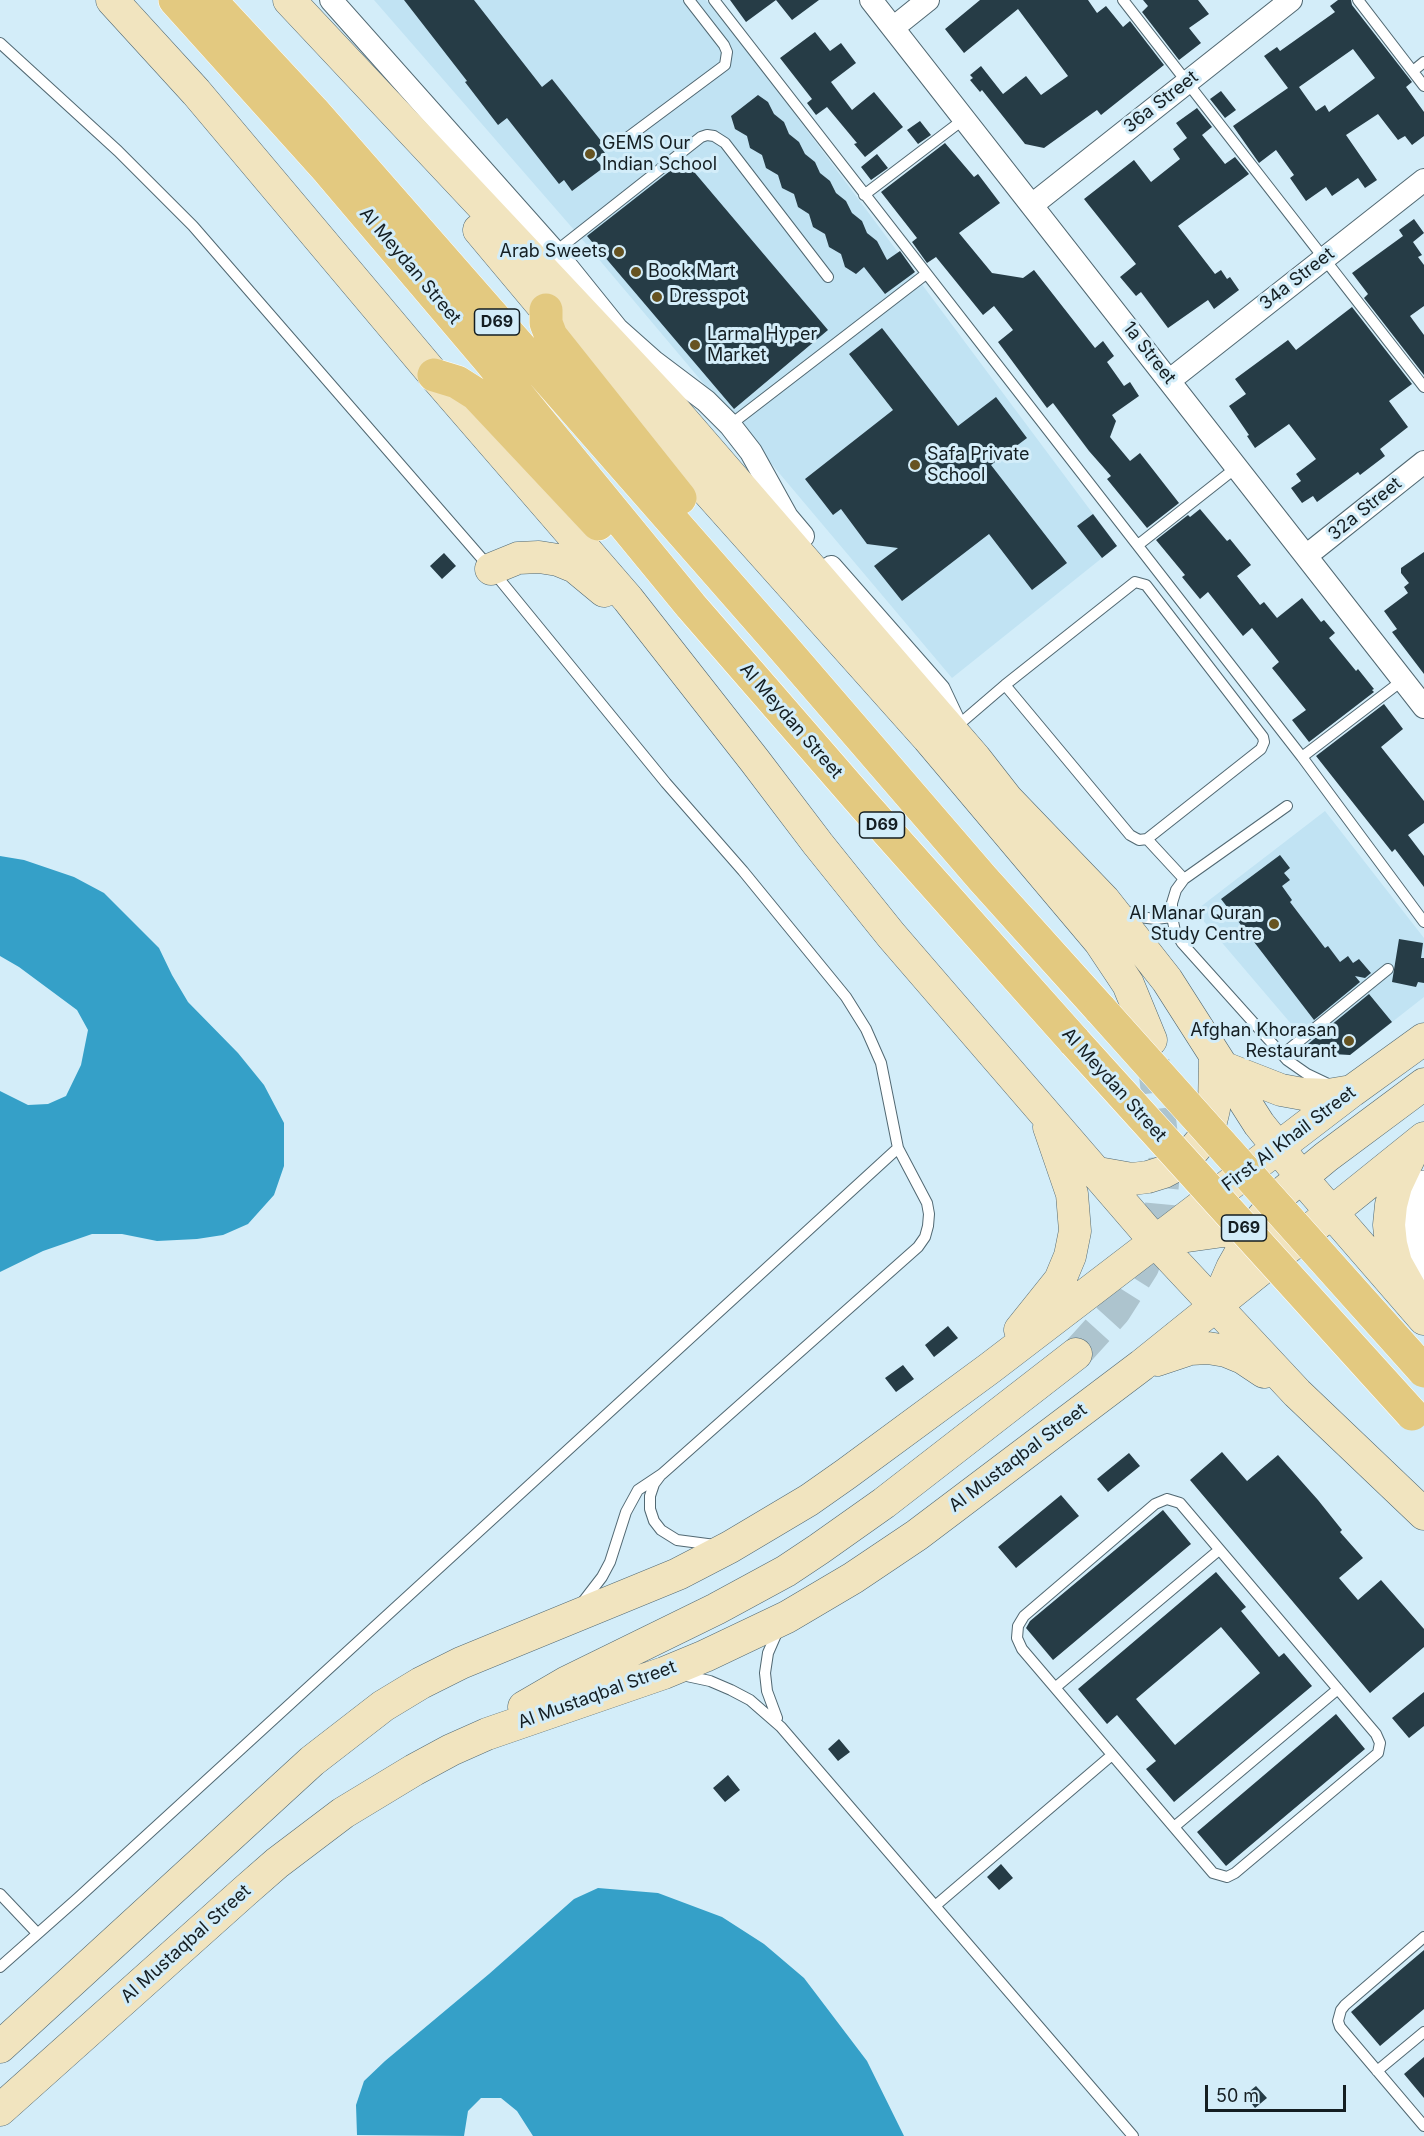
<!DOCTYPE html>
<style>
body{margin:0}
#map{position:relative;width:1424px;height:2136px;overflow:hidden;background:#d3edf9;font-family:Inter,sans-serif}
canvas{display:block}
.scale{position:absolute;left:1205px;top:2085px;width:141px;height:27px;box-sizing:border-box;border:3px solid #141e22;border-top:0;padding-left:8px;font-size:18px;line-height:21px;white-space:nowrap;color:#141e22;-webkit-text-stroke:4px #d3edf9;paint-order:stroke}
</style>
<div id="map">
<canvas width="1424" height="2136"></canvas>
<div class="scale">50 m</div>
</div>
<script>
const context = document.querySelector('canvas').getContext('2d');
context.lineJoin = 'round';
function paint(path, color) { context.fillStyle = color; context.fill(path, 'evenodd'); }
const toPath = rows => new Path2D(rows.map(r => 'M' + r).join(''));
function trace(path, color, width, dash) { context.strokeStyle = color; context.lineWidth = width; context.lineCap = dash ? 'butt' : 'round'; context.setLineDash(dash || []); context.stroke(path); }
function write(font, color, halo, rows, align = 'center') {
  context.font = font + ' Inter,sans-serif'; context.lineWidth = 6; context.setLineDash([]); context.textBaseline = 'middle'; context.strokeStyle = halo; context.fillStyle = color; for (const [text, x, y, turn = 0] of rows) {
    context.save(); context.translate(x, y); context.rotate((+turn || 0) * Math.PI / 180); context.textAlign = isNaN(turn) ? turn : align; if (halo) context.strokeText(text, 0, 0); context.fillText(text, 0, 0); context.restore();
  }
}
const built = toPath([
 [374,0,706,0,768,78,1117,546,952,678,575,231],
 [1325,811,1424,938,1424,997,1350,1055,1316,1053,1195,911]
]);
const water = toPath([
 [0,856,24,860,74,877,104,893,159,948,172,975,188,1002,238,1053,264,1085,284,1123,284,1166,274,1195,248,1224,223,1235,197,1239,157,1241,122,1234,92,1234,43,1251,0,1272,0,1091,28,1105,48,1104,66,1096,81,1065,88,1030,77,1010,19,967,0,956],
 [598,1888,658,1893,722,1917,764,1944,804,1978,867,2061,904,2136,533,2136,517,2111,501,2098,481,2098,468,2111,464,2136,357,2135,356,2105,364,2081,385,2061,489,1974,574,1899]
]);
const building = toPath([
 [404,0,474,0,542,87,552,79,602,142,599,145,605,153,596,159,603,168,572,191,564,180,559,184,507,118,498,125,465,82,467,81],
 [730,0,776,0,746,22],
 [776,0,819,0,792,20],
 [980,0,1088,0,1097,13,1106,6,1123,27,1130,21,1164,65,1101,115,1097,110,1044,148,1025,144,982,90,980,92,970,80,973,78,970,75,981,66,1003,94,1026,76,1041,95,1068,76,1018,9,964,53,945,29],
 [1143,0,1198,0,1209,14,1189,28,1201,43,1179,60,1142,12,1148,6],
 [1338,0,1351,0,1352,5,1412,82,1406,87,1424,112,1424,136,1412,145,1405,136,1398,140,1378,114,1346,135,1377,180,1365,188,1358,178,1332,196,1326,187,1306,201,1290,178,1294,175,1276,150,1259,163,1233,126,1288,88,1264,56,1277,47,1280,51,1335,12,1330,6],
 [1353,49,1375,78,1329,112,1325,105,1316,111,1299,87],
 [815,32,830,51,841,43,856,63,831,82,852,110,874,92,903,127,865,157,854,144,857,143,827,107,816,115,807,103,812,99,780,58],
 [1221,91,1236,110,1225,118,1210,99],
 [758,95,768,102,774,114,784,122,789,134,799,142,805,154,815,162,820,173,830,181,836,193,846,201,852,213,862,221,867,233,877,241,887,260,900,251,915,272,885,294,864,267,856,274,845,267,841,254,829,247,825,234,813,227,809,214,798,207,794,194,782,188,778,175,766,168,762,155,750,148,747,136,735,129,731,116],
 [1197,108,1212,127,1202,135,1225,164,1235,157,1249,174,1178,226,1215,274,1221,270,1227,279,1230,277,1239,290,1214,309,1208,300,1168,328,1141,292,1136,296,1120,277,1136,264,1084,199,1134,160,1151,182,1180,159,1173,149,1187,138,1176,123],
 [920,121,931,135,918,144,907,130],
 [945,143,974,177,978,174,1000,203,959,233,992,273,1023,278,1034,270,1095,348,1103,341,1114,356,1107,362,1124,386,1130,382,1139,396,1112,415,1116,421,1110,437,1130,461,1140,453,1179,503,1147,528,1107,479,1111,476,1089,451,1053,403,1047,408,998,342,1013,330,994,306,983,315,936,257,927,263,912,242,917,238,881,192],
 [877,154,888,168,871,180,861,167],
 [684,160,828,330,734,409,587,236],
 [1414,219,1424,233,1413,242,1422,255,1418,257,1424,265,1424,306,1410,316,1424,335,1424,375,1364,298,1368,294,1352,273,1403,236,1399,230],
 [1352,307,1412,384,1389,401,1408,427,1380,449,1385,456,1360,475,1358,472,1317,502,1313,496,1302,503,1291,488,1301,481,1296,474,1316,459,1289,424,1255,448,1247,436,1249,435,1229,406,1246,394,1235,379,1288,340,1296,350],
 [882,328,958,426,996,397,1027,438,991,465,1067,563,1032,590,989,534,902,601,874,566,898,548,867,544,841,509,833,515,805,479,893,410,849,354],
 [1200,509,1227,541,1230,539,1251,565,1237,576,1260,605,1264,602,1277,618,1302,598,1321,622,1324,620,1335,633,1329,638,1356,671,1358,669,1374,689,1372,690,1374,692,1309,742,1292,720,1306,710,1272,668,1279,662,1252,628,1243,636,1208,592,1200,599,1182,577,1185,575,1156,540,1188,515,1190,517],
 [1093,514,1117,546,1102,558,1077,526],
 [1424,552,1424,674,1392,632,1397,629,1384,611,1408,593,1404,587,1409,583,1401,573,1401,568],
 [444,553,456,566,442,579,430,566],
 [1384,704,1403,729,1381,747,1424,801,1424,823,1408,835,1424,856,1424,887,1395,849,1392,852,1316,756],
 [1280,855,1290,868,1284,873,1290,880,1282,886,1292,900,1290,902,1325,948,1328,946,1340,962,1348,956,1353,963,1359,959,1371,973,1365,978,1355,976,1360,982,1314,1020,1221,899],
 [1399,939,1423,943,1421,958,1424,958,1424,983,1418,982,1416,987,1392,982],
 [1369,994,1392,1022,1350,1055,1316,1053,1308,1044],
 [948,1326,958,1338,934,1357,925,1345],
 [903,1365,914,1379,896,1392,885,1378],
 [1222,1452,1247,1481,1278,1455,1318,1500,1342,1530,1340,1532,1363,1558,1339,1578,1358,1600,1381,1580,1424,1629,1424,1647,1370,1693,1190,1480],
 [1129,1453,1140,1466,1108,1492,1097,1479],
 [1061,1495,1079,1516,1016,1568,998,1547],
 [1163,1510,1191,1544,1053,1660,1026,1628,1030,1621],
 [1216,1572,1246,1607,1241,1611,1279,1657,1284,1653,1312,1686,1174,1802,1146,1769,1156,1761,1117,1715,1107,1724,1078,1689],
 [1221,1627,1260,1673,1175,1745,1136,1699],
 [1424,1692,1424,1726,1409,1738,1392,1718],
 [1336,1714,1365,1749,1226,1866,1197,1832],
 [839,1739,850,1752,838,1761,828,1749],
 [728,1775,740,1790,725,1802,713,1788],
 [1001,1864,1013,1878,999,1890,987,1877],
 [1424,1950,1424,2009,1380,2046,1351,2012],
 [1424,2057,1424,2098,1404,2074],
 [1256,2086,1267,2098,1255,2108,1245,2095]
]);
const secondaryTunnel = toPath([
 [1076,1354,1115,1311,1143,1267,1160,1216,1165,1162,1153,1058]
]);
const service = toPath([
 [714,0,1302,757,1424,922],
 [1123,0,1424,387],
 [1358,0,1424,86],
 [0,43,118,151,193,226,491,569,666,783,743,871,846,997,866,1029,881,1063,898,1148,927,1203,929,1214,928,1226,925,1237,918,1247,662,1474,638,1490,626,1512,610,1562,602,1577,582,1603],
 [1413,71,1424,62],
 [627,138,725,65,727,52,724,45,689,0],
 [864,195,964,119],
 [555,252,701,137,707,135,714,136,725,143,828,277],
 [730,425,926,274],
 [1138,545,1237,467],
 [956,727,1005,685,1135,582,1146,585,1263,737,1264,742,1261,749,1147,839,1139,840,1130,835,1005,685],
 [1302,757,1403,680],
 [1287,806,1184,879,1176,890,1172,903,1172,917,1175,931,1182,943,1287,1060,1307,1074,1328,1084],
 [1147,839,1184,879],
 [1126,911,1139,917,1156,919,1172,917],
 [1282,1055,1388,969],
 [660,1476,654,1484,650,1496,650,1509,654,1521,661,1530,677,1540,715,1545],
 [1167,1499,1180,1503,1376,1734,1380,1743,1378,1753,1235,1873,1227,1877,1213,1873,1022,1649,1017,1638,1018,1626,1024,1616,1155,1504,1167,1499],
 [682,1675,710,1681,731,1690,750,1700,781,1727,1133,2136],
 [1056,1687,1219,1550],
 [777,1718,767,1691,765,1673,768,1653,778,1630],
 [1174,1827,1338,1689],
 [0,1894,37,1933],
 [935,1906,1112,1755],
 [1424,1937,1345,2005,1341,2010,1338,2021,1340,2027,1424,2126],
 [0,1967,78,1898,898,1148],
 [1377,2071,1424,2032]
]);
const minor = toPath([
 [331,0,555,252,617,329,653,361,706,401,730,425,751,452,787,517,803,536],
 [871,0,1424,707],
 [893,28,928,0],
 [1032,205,1291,0],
 [1170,380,1424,180],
 [1306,556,1424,462],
 [831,567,939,690,955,724]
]);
const tertiary = toPath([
 [1424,1184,1414,1210,1412,1226,1415,1255,1424,1275]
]);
const secondary = toPath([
 [112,0,196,92,434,375,628,599,755,761,818,844,891,935,1155,1241,1297,1393,1424,1514],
 [289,0,674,410,975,758,1007,799,1104,900,1167,980,1259,1124,1313,1191,1424,1319],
 [479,230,546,310,928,738,1100,942,1128,984,1151,1040],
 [491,569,518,558,539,557,558,560,575,567,604,591],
 [1222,1067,1281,1090,1303,1094,1328,1095,1352,1091],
 [1098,1173,1132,1179,1148,1177,1164,1172,1179,1164,1191,1153,1202,1140,1210,1126,1214,1109,1215,1057],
 [1159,1240,1223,1231,1268,1234],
 [1410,1288,1396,1263,1391,1244,1389,1225,1391,1205,1396,1186,1412,1152],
 [1218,1300,1232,1268,1257,1224,1285,1191,1326,1157,1424,1084],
 [1020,1330,1060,1280,1070,1256,1075,1231,1072,1194,1049,1127],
 [1157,1360,1190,1349,1208,1348,1226,1351,1243,1358,1264,1372],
 [524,1707,567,1682,716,1609,786,1571,819,1549,884,1503,1076,1354],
 [0,2047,312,1761,383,1706,421,1683,461,1663,678,1574,730,1547,809,1500,846,1474,990,1368,1352,1091,1424,1039],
 [0,2110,245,1891,277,1863,343,1813,414,1770,451,1750,487,1734,664,1673,705,1656,787,1617,853,1578,917,1535,1142,1365,1424,1138]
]);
const primary = toPath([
 [175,0,328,170,490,361,691,606,864,805,1075,1042],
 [210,0,313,111,782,646,983,879,1101,1010],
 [546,310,546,323,551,336,680,498],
 [434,375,457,382,476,394,598,524]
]);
const primaryBridge = toPath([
 [1101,1010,1424,1371],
 [1075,1042,1412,1414]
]);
const markers = [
 [590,154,6,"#665321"],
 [619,252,6,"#665321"],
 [636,272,6,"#665321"],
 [657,297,6,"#665321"],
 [695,345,6,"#665321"],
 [915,465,6,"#665321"],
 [1274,924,6,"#665321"],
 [1349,1041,6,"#665321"]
];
const shields = [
 [497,322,45],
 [882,825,45],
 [1244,1228,45]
];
const shieldNames = [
 ["D69",497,322],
 ["D69",882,825],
 ["D69",1244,1228]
];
const streetNames = [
 ["36a Street",1161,102,-38],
 ["Al Meydan Street",410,266,50],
 ["34a Street",1297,279,-38],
 ["1a Street",1149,353,52],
 ["32a Street",1365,509,-39],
 ["Al Meydan Street",791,721,49],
 ["Al Meydan Street",1114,1085,48],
 ["First Al Khail Street",1289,1139,-37],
 ["Al Mustaqbal Street",1018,1458,-37],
 ["Al Mustaqbal Street",597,1695,-20],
 ["Al Mustaqbal Street",186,1944,-42]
];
const poiNames = [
 ["GEMS Our",602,144],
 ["Indian School",602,165],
 ["Arab Sweets",607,252,"right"],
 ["Book Mart",648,272],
 ["Dresspot",669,297],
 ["Larma Hyper",707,335],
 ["Market",707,356],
 ["Safa Private",927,455],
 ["School",927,476],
 ["Al Manar Quran",1262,914,"right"],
 ["Study Centre",1262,935,"right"],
 ["Afghan Khorasan",1337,1031,"right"],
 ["Restaurant",1337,1052,"right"]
];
paint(built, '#c1e3f3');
paint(water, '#35a0c8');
paint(building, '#263c46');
trace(secondaryTunnel, '#adc4ce', 32, [32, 16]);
trace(service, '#516872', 12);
trace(minor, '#516872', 24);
trace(tertiary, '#516872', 28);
trace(secondary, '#516872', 33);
trace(primary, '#fff', 34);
trace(service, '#fff', 10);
trace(minor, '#fff', 22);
trace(tertiary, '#fff', 27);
trace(secondary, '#f1e4bf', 32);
trace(primary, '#e3c980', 33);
trace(primaryBridge, '#fff', 34, []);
trace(primaryBridge, '#e3c980', 33);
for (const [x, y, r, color] of markers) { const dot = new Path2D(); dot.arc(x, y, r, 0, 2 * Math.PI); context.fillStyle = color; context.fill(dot); trace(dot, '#d3edf9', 2); }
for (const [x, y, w] of shields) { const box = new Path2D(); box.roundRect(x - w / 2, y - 13, w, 26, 4.5); context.fillStyle = '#d3edf9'; context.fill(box); trace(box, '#141e22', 1.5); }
write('bold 16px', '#141e22', null, shieldNames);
write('18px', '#141e22', '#d3edf9', streetNames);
write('18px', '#141e22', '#d3edf9', poiNames, 'left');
</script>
